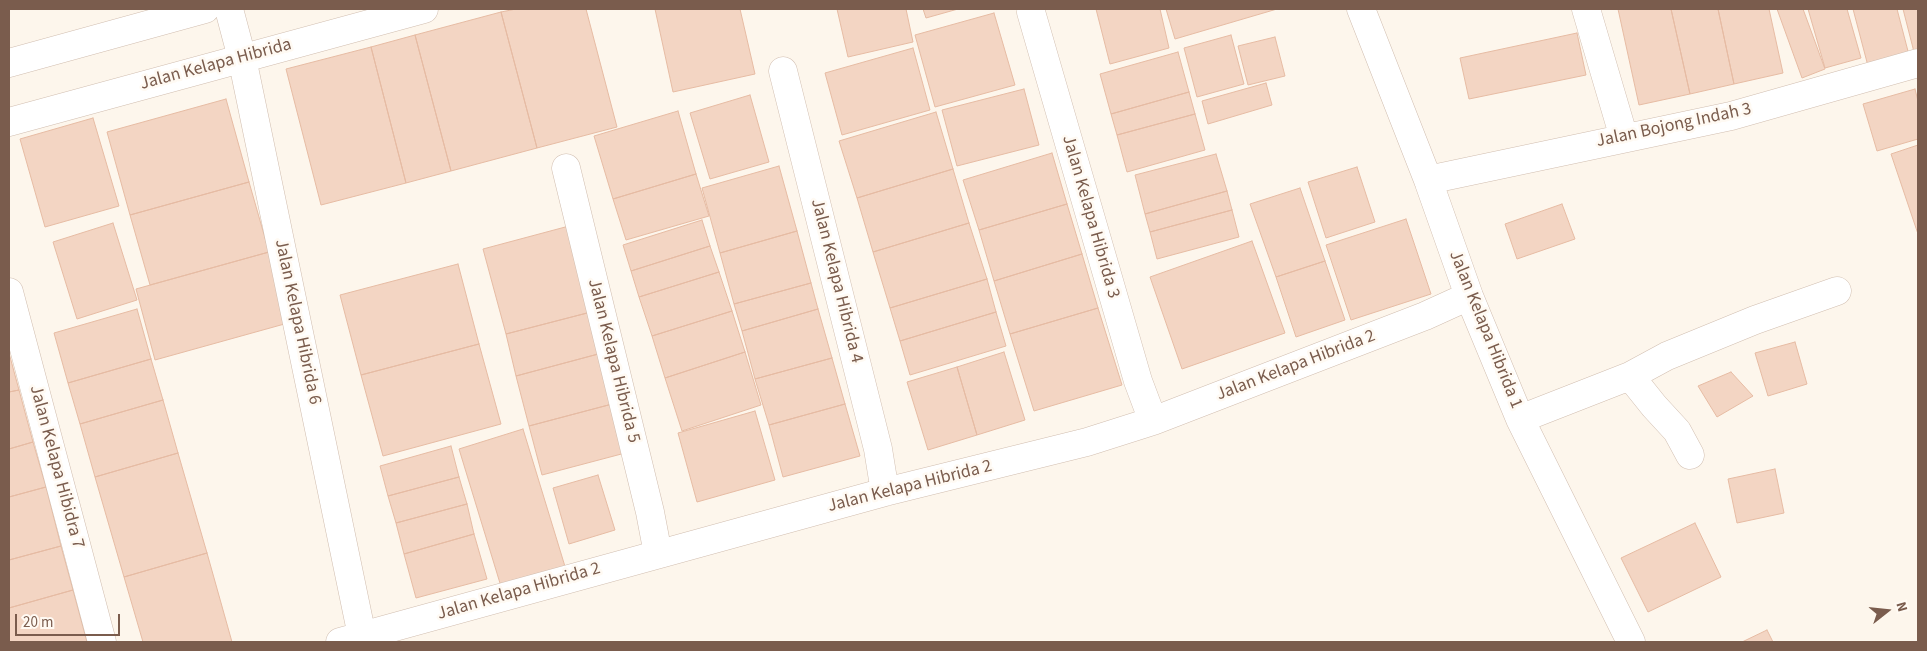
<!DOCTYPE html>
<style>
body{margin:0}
#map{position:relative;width:1927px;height:651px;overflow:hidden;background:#fdf6ec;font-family:"Source Sans 3",sans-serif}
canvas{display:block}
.frame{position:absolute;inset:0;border:10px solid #7a5c4d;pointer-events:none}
.north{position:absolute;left:1862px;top:586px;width:50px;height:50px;-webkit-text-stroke:4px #fffaf3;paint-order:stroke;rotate:74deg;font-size:14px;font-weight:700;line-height:20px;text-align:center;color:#7a5c4d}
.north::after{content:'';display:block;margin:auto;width:18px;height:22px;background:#7a5c4d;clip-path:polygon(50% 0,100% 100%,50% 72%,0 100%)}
.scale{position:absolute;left:15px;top:614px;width:105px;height:22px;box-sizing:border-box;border:2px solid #7a5c4d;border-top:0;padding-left:6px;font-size:15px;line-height:18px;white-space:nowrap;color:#7a5c4d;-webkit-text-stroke:4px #fffaf3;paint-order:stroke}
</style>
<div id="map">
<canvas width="1927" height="651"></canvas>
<div class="frame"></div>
<div class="north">N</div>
<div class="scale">20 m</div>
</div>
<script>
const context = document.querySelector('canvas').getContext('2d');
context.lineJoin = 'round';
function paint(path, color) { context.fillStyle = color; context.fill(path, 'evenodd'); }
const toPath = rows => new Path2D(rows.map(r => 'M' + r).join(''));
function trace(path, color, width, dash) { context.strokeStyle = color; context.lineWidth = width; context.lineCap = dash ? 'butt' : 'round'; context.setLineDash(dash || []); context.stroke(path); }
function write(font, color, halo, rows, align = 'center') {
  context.font = font + ' "Source Sans 3",sans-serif'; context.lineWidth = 5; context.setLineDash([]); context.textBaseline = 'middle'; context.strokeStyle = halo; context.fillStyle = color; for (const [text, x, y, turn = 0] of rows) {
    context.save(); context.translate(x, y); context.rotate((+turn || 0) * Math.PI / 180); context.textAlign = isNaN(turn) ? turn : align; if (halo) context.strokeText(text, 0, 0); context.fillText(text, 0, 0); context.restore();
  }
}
const building = toPath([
 [516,9,586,9,617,127,537,148,501,12,516,9],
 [655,9,740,9,755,74,673,92,655,9],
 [837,9,906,9,913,42,848,57,837,9],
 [923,9,958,9,926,18,923,9],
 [1096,9,1160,9,1169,48,1110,64,1096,9],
 [1166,9,1277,9,1175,39,1166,9],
 [1618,9,1671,9,1690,94,1639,105,1618,9],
 [1671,9,1718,9,1734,84,1690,94,1671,9],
 [1718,9,1769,9,1783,73,1734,84,1718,9],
 [1777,9,1803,9,1825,69,1802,78,1777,9],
 [1808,9,1847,9,1861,58,1825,68,1808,9],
 [1853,9,1897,9,1909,55,1868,66,1853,9],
 [1903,9,1918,9,1918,51,1914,52,1903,9],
 [501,12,537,148,451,171,415,35,501,12],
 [994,13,1015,85,935,107,915,35,994,13],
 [1577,33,1586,75,1469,99,1460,58,1577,33],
 [415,35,451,171,406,183,371,47,415,35],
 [1231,35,1244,84,1197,97,1184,48,1231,35],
 [1275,37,1285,76,1248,85,1238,46,1275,37],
 [371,47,406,183,321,205,286,69,371,47],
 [913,48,930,110,842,135,825,73,913,48],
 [1178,52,1189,92,1111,114,1100,74,1178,52],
 [1266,83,1272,105,1208,124,1202,101,1266,83],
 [1024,89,1039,145,957,166,942,110,1024,89],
 [1915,89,1918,101,1918,139,1877,151,1863,104,1915,89],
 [1189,92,1195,114,1117,135,1111,114,1189,92],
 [750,95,769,162,710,179,690,113,750,95],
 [226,99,249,182,130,215,107,132,226,99],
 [678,111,696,174,613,199,594,136,678,111],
 [936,112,953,169,857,198,839,141,936,112],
 [1195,114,1205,150,1127,172,1117,135,1195,114],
 [93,118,119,206,45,227,20,139,93,118],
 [1918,145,1918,234,1891,154,1918,145],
 [1052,153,1067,204,979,230,963,180,1052,153],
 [1216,154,1227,191,1145,214,1135,175,1216,154],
 [779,166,797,231,720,253,702,188,779,166],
 [1357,167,1375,222,1326,238,1308,182,1357,167],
 [953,169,969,223,873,252,857,198,953,169],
 [696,174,709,216,626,240,613,199,696,174],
 [249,182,269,252,150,285,130,215,249,182],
 [1300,188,1325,261,1276,277,1250,204,1300,188],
 [1227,191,1232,210,1150,232,1145,214,1227,191],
 [1067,204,1082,254,994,281,979,230,1067,204],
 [1562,204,1575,239,1517,259,1505,224,1562,204],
 [1232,210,1239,237,1157,259,1150,232,1232,210],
 [1406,219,1431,294,1351,320,1326,245,1406,219],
 [702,220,710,246,631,271,623,245,702,220],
 [113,223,137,300,77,319,53,242,113,223],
 [969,223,987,279,890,308,873,252,969,223],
 [569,226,591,312,506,334,483,249,569,226],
 [797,231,811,283,734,304,720,253,797,231],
 [1252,241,1285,333,1182,369,1150,277,1252,241],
 [710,246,719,272,639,297,631,271,710,246],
 [269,252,288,323,155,360,136,289,269,252],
 [1082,254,1098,308,1010,334,994,281,1082,254],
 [1325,261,1345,320,1296,337,1276,277,1325,261],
 [458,264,479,344,361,375,340,295,458,264],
 [719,272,732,311,652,336,639,297,719,272],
 [987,279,996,312,900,341,890,308,987,279],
 [811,283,818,309,742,331,734,304,811,283],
 [1098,308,1122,385,1034,411,1010,334,1098,308],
 [137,309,151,359,68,383,54,333,137,309],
 [818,309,832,358,755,379,742,331,818,309],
 [732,311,745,352,665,378,652,336,732,311],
 [591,312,602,353,516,376,506,334,591,312],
 [996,312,1006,346,910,375,900,341,996,312],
 [1795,342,1807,384,1768,396,1755,353,1795,342],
 [479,344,501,424,383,456,361,375,479,344],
 [745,352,761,405,682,431,665,378,745,352],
 [1004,352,1025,420,977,435,957,367,1004,352],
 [9,353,19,390,9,392,9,353],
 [602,353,616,403,529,426,516,376,602,353],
 [832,358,845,404,769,425,755,379,832,358],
 [151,359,163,400,80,424,68,383,151,359],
 [957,367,977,435,928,450,907,382,957,367],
 [1731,372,1753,396,1717,417,1698,386,1731,372],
 [19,390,33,442,9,449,9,392,19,390],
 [163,400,178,453,95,477,80,424,163,400],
 [616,403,629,452,542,475,529,426,616,403],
 [845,404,860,456,783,477,769,425,845,404],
 [755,411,775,480,697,502,678,433,755,411],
 [523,429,567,573,503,593,459,449,523,429],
 [33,442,46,487,9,497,9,449,33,442],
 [451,446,459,477,388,496,380,466,451,446],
 [178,453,207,553,124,577,95,477,178,453],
 [1775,469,1784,513,1737,523,1728,479,1775,469],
 [598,475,615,530,569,544,553,488,598,475],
 [459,477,467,504,396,523,388,496,459,477],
 [46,487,61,546,9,560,9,497,46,487],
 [467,504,474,534,404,554,396,523,467,504],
 [1695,523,1721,577,1648,612,1621,558,1695,523],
 [474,534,487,579,416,598,404,554,474,534],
 [61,546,73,590,9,608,9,560,61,546],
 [207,553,232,642,143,642,124,577,207,553],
 [73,590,87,642,9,642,9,608,73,590],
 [1767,630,1773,642,1742,642,1767,630]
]);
const minor = toPath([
 [229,9,242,58,362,636],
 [1361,9,1428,180,1469,296,1520,419,1631,642],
 [1586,9,1624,138],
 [1031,12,1138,381,1153,421],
 [9,63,205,9],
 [783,71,878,449,885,492],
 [9,122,424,9],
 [566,168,650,512,658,554],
 [1428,180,1731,116,1918,63],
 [9,292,102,642],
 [1630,376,1654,406,1677,431,1690,455],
 [1520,419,1630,376,1667,356,1755,320,1837,291],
 [340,642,885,492,1087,442,1153,421,1425,316,1469,296]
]);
const streetNames = [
 ["Jalan Kelapa Hibrida",216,65,-15],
 ["Jalan Bojong Indah 3",1674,126,-12],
 ["Jalan Kelapa Hibrida 3",1090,217,74],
 ["Jalan Kelapa Hibrida 4",836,281,76],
 ["Jalan Kelapa Hibrida 6",297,322,78],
 ["Jalan Kelapa Hibrida 1",1485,330,68],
 ["Jalan Kelapa Hibrida 5",613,361,76],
 ["Jalan Kelapa Hibrida 2",1296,366,-21],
 ["Jalan Kelapa Hibidra 7",56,467,75],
 ["Jalan Kelapa Hibrida 2",910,487,-14],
 ["Jalan Kelapa Hibrida 2",519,592,-16]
];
paint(building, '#f3d5c3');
trace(building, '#e6bba3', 1);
trace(minor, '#d1beb0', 29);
trace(minor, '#fff', 28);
write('18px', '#7a5c4d', '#fffaf3', streetNames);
</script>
